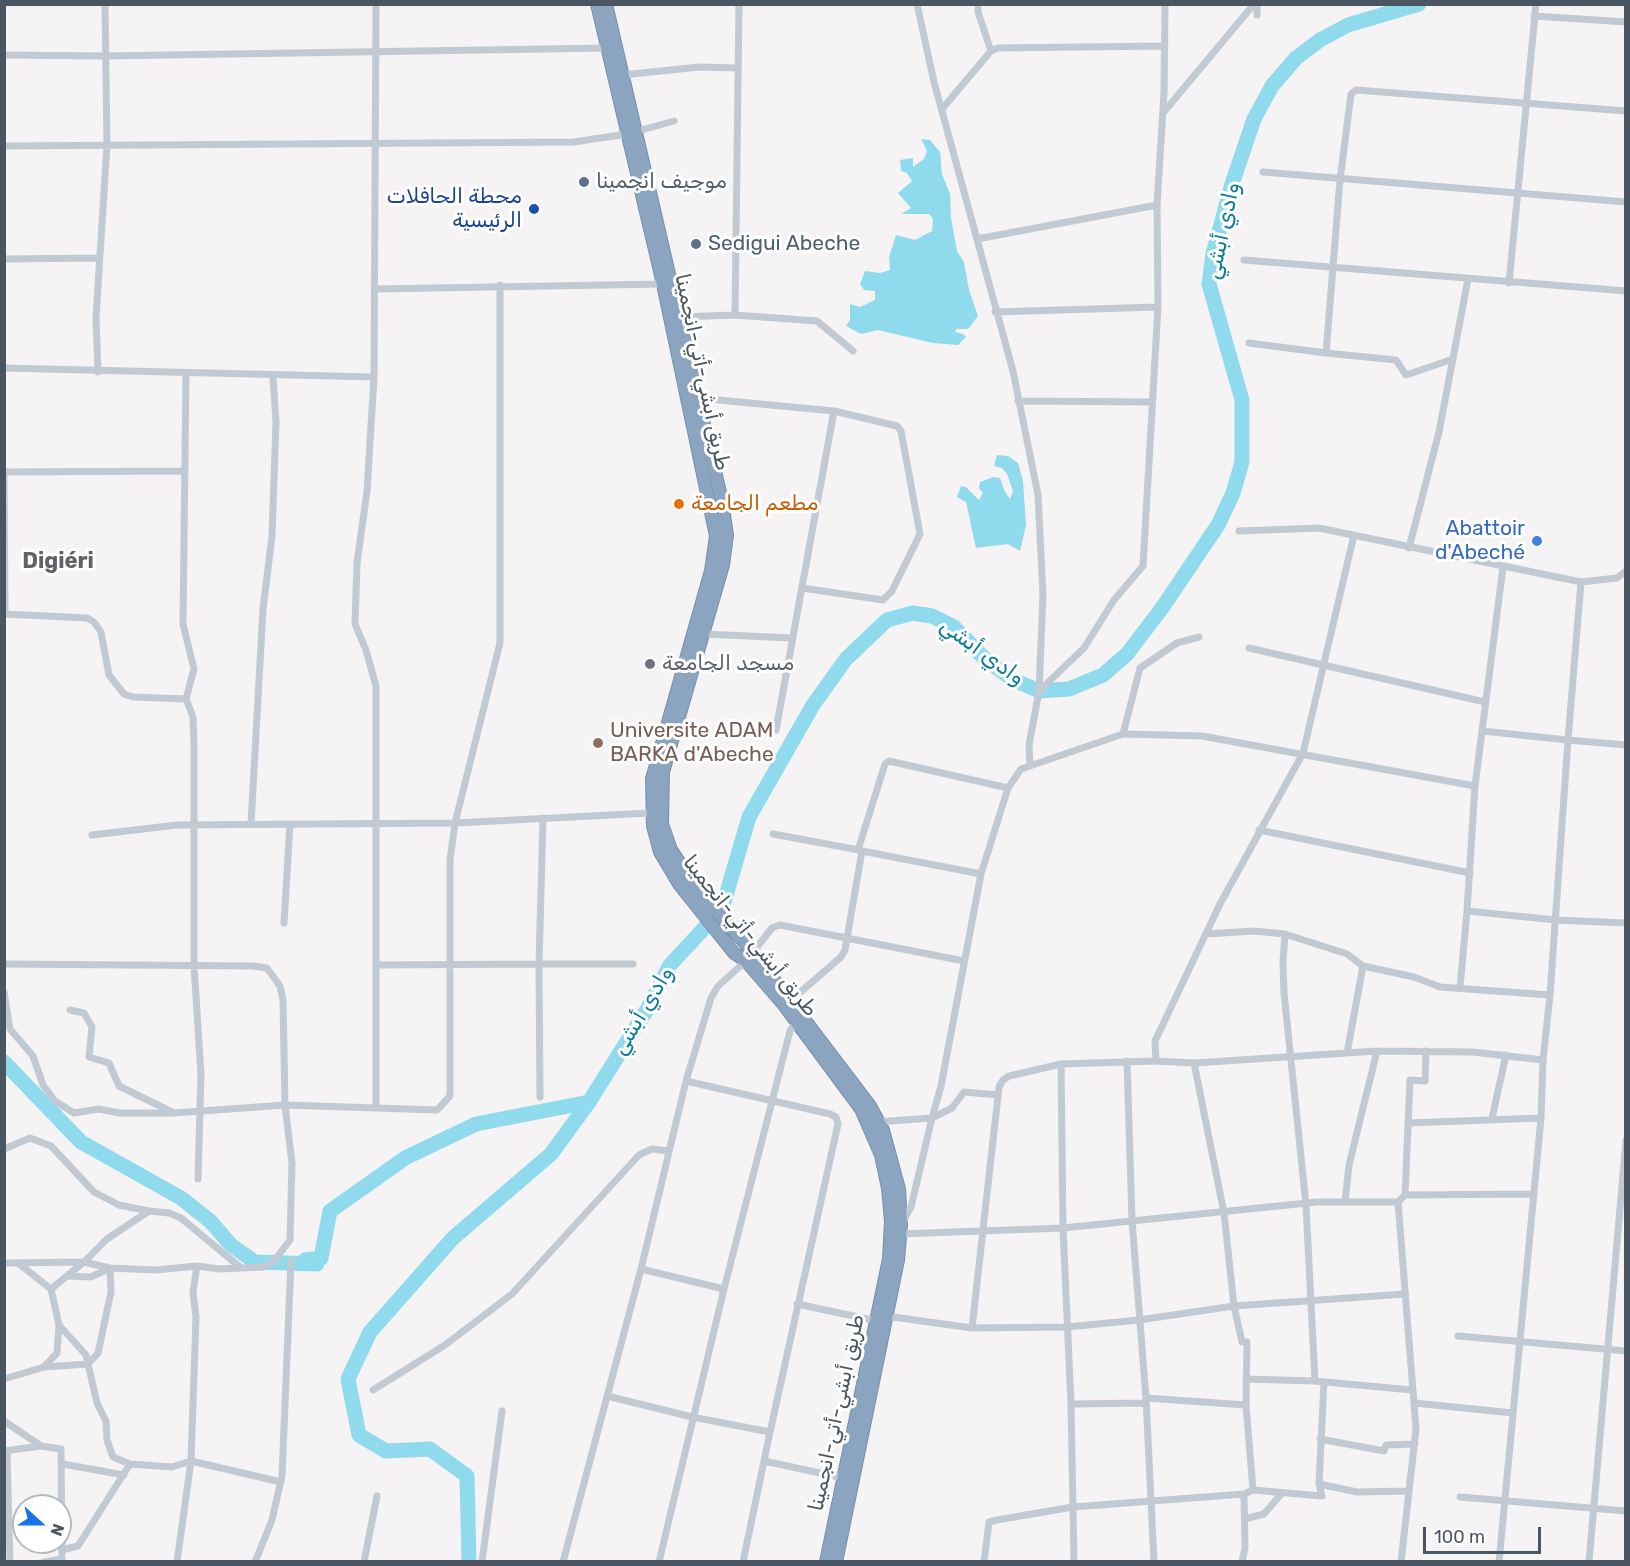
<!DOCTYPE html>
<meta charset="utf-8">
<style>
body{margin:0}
#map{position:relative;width:1630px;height:1566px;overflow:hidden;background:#f5f3f3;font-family:Rubik,sans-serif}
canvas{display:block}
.frame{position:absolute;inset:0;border:6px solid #4a5661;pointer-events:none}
.north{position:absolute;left:12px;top:1494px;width:60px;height:60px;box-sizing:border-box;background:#fff;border:2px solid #b7bbc0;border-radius:50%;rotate:111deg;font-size:16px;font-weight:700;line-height:24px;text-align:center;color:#4a5661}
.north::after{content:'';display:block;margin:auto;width:21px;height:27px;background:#1a73e8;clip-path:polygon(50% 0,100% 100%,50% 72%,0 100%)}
.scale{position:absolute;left:1423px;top:1527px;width:118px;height:27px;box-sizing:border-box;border:3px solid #4a5661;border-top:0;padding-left:8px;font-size:18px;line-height:21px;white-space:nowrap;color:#4a5661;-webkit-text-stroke:4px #fff;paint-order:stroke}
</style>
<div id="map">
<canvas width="1630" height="1566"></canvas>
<div class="frame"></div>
<div class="north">N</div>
<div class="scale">100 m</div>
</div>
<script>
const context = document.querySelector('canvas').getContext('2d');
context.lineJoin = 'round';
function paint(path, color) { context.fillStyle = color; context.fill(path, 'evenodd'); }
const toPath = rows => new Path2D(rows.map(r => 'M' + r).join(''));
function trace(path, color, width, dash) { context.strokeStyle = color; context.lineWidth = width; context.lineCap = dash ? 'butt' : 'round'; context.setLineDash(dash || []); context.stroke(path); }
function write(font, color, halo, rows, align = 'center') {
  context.font = font + ' Rubik,Cairo,sans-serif'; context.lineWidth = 6; context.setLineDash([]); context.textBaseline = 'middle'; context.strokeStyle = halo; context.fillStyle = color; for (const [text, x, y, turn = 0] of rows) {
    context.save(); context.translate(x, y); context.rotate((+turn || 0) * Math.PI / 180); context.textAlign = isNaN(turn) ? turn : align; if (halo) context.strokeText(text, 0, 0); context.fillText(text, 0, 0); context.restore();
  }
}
const water = toPath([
 [921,139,930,140,940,152,942,174,950,194,951,218,957,251,964,262,969,290,978,316,968,329,956,329,955,332,963,334,966,337,958,345,933,343,878,330,861,334,846,326,850,320,850,304,860,307,875,300,875,291,864,290,860,284,865,271,880,273,890,270,889,257,896,235,915,240,932,231,933,219,929,214,901,214,911,208,898,193,912,181,907,173,901,171,900,160,913,158,913,167,924,159,927,151],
 [997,455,1008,456,1018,463,1023,481,1026,525,1020,551,1008,544,976,548,966,502,957,497,961,486,966,487,979,500,983,493,979,488,980,482,993,477,1000,478,1005,492,1010,499,1013,491,1007,474,1002,468,994,466]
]);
const river = toPath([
 [4,1062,81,1142,181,1198,210,1221,231,1245,255,1262,317,1264],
 [305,1260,321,1258,330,1211,405,1158,476,1124,589,1102],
 [469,1562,467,1476,430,1449,386,1451,359,1435,348,1379,370,1332,453,1238,551,1154,589,1102,648,1008,670,965,722,909,749,817,813,705,846,659,887,620,913,613,932,616,954,627,984,658,1012,679,1039,691,1069,689,1103,675,1127,654,1162,608,1218,525,1233,493,1242,462,1242,400,1209,284,1213,254,1232,184,1254,119,1272,86,1296,58,1320,40,1348,25,1419,4]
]);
const street = toPath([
 [917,4,934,82,1013,371,1038,495,1043,595,1039,691,1029,745,1030,765],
 [978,4,978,12,991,51],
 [1257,15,1257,4],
 [1534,16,1626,22],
 [4,55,105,56,607,48],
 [623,75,699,67,737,68],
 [942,109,991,51,998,48,1165,46],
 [1163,113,1254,4],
 [4,146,574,142,627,134,674,121],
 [1263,172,1626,202],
 [977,239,1157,205],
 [4,259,99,258],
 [1244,260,1626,291],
 [1509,283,1536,4],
 [377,289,663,284],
 [995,312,1158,307],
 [735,315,739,4],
 [679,317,735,315,817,321,853,351],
 [1249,343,1326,353],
 [1453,359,1406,375,1396,360,1326,353,1340,180,1351,94,1356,90,1626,111],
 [4,368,374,377,376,4],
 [98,372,96,318,107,145,105,4],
 [186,374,183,624,194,669,186,699,193,717,194,743,194,966,201,1074,198,1179],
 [697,398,834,411,776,730],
 [1018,401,1152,402],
 [4,471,5,614],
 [4,472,184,471],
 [1239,531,1319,528,1581,582,1617,578,1626,571],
 [1409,548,1439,432,1468,279],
 [802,588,883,600,892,591,920,534,901,431,897,426,834,411],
 [4,614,87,618,94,622,101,632,109,675,124,694,133,697,186,699],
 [702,634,792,638],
 [1249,648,1485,702],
 [1039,691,1084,648,1114,600,1143,566,1158,307,1157,205,1164,93,1165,4],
 [1482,731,1568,740,1581,582],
 [1123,734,1140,668,1177,643,1199,637],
 [251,824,263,609,272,536,276,422,273,377],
 [1259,830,1470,873],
 [773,834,859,850],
 [92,835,177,825,455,823,650,813],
 [858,850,885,764,889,761,1008,788],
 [1467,911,1475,786,1503,567],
 [284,923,290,824],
 [1206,934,1254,931,1285,934,1347,954,1363,966,1414,977,1440,987,1550,995],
 [1285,934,1283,961,1284,993,1306,1205,1315,1381],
 [4,964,252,966,267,968,280,986,283,1000,285,1105,292,1163,290,1240,274,1261,264,1267,219,1269,197,1266,193,1292,196,1317,191,1461,177,1562],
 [376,965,539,964,543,818],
 [1460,987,1467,911,1556,920,1626,923],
 [4,992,10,1029,33,1056,43,1085,55,1101,74,1113,99,1109,119,1113,174,1113,285,1105,376,1108,376,686,366,650,355,624,357,563,367,491,374,377],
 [789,1002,841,957,845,950,862,851,981,874],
 [70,1010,84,1013,92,1027,89,1057,109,1063,119,1086,172,1112],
 [1347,1053,1363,966],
 [1543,1060,1550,995,1568,740,1626,745],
 [1127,1061,1132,1220,1146,1398,1154,1562],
 [1156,1061,1155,1041,1220,904,1303,753,1354,535],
 [1194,1063,1377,1051,1473,1052,1543,1060,1541,1118,1499,1562],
 [686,1081,711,998,718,986,746,961,772,928,780,925,964,961],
 [540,1097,539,964,633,964],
 [376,1108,437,1110,450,1096,450,860,455,823,500,643,500,285],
 [1492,1118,1506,1055],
 [876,1122,932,1118,941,1086,981,874,1008,788,1021,769,1123,734,1202,736,1475,786],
 [1409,1123,1541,1118],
 [4,1149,30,1138,51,1146,94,1192,119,1205,149,1211],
 [1405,1195,1410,1080,1425,1081,1426,1051],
 [1345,1202,1349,1165,1377,1051],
 [1398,1202,1416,1429,1401,1562],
 [902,1223,911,1207,932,1118,952,1108,964,1092,998,1095],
 [900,1234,1063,1228,1317,1202,1398,1202,1405,1195,1533,1194],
 [4,1263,84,1262,107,1239,149,1211,169,1213,181,1218,240,1267],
 [18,1263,51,1289,59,1325,86,1355,97,1403,106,1421,107,1440,113,1457,130,1464,172,1467,191,1461,281,1482],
 [641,1269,724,1289],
 [51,1289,84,1262,110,1268,156,1270,197,1266],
 [797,1304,877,1321],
 [886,1316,972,1328,999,1087,1003,1080,1009,1076,1061,1064],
 [972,1328,1067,1327,1139,1320,1234,1306,1405,1294],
 [1458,1336,1626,1351],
 [44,1367,57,1353,59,1325],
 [4,1379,44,1367,88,1364,98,1353,111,1292,110,1268,91,1277,67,1276],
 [1246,1379,1315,1381,1412,1390],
 [373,1390,445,1345,512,1294,639,1155,652,1149,668,1151],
 [607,1396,692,1417,770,1432,764,1461,843,1478],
 [1146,1398,1246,1405],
 [1414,1403,1513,1413],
 [1071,1404,1146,1403],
 [4,1421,41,1446],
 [1320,1439,1384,1451,1386,1445,1415,1444],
 [4,1451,41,1446,61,1449,62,1562],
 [7,1451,10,1562],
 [63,1464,124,1475],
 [1319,1484,1357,1492,1409,1491],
 [1253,1490,1322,1496,1319,1484,1324,1382],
 [1460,1497,1626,1511],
 [1245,1519,1264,1514,1282,1493],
 [62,1550,78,1546,130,1464],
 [44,1562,62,1559],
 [255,1562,272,1520,282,1476,291,1261],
 [364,1562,377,1496],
 [482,1562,502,1411],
 [563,1562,641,1269,686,1081,830,1114,836,1117,838,1124,770,1432],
 [659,1562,724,1289,790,1031,797,1020],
 [743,1562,764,1461],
 [984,1562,989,1522,997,1520,1073,1507,1244,1494],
 [1074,1562,1071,1404,1063,1228,1061,1064,1156,1061,1194,1063,1224,1213,1234,1306,1242,1342,1247,1342,1246,1405,1253,1490,1244,1494,1245,1548,1242,1562],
 [1589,1562,1626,1140]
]);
const highway = toPath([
 [597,4,663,284,716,536,711,571,652,779,653,826,660,852,679,884,734,953,746,961,784,1005,861,1109,881,1155,888,1188,891,1221,889,1259,826,1562],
 [606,4,722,501,727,535,723,565,663,772,662,824,671,850,698,890,753,952,870,1106,883,1130,899,1189,901,1225,898,1260,836,1562]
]);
const markers = [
 [584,182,6,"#5c6f8a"],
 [534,209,6,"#1a4fb4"],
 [696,244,6,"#5c6f8a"],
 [679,504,6,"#e8710a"],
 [1537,541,6,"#3f7fe0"],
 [650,664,6,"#6b7280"],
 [598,743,6,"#8d6e63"]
];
const serviceNames = [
 ["موجيف انجمينا",596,182],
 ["Sedigui Abeche",708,244]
];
const transitNames = [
 ["محطة الحافلات",522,197],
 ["الرئيسية",522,221]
];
const streetNames = [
 ["طريق أبشي-أتي-انجمينا",702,372,78],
 ["طريق أبشي-أتي-انجمينا",750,936,51],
 ["طريق أبشي-أتي-انجمينا",837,1413,-78]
];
const foodNames = [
 ["مطعم الجامعة",691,504]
];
const shopNames = [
 ["Abattoir",1525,529],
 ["d'Abeché",1525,553]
];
const worshipNames = [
 ["مسجد الجامعة",662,664]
];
const educationNames = [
 ["Universite ADAM",610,731],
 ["BARKA d'Abeche",610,755]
];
const waterNames = [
 ["وادي أبشي",1223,231,-78],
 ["وادي أبشي",982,652,36],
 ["وادي أبشي",643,1011,-59]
];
const neighbourhoodNames = [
 ["Digiéri",58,562]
];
paint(water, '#90daee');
trace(river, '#90daee', 15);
trace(highway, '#7690ad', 14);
trace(street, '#c1cad2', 7);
trace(highway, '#8ba5c1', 12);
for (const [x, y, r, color] of markers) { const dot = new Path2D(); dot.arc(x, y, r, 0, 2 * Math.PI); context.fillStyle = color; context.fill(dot); trace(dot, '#fff', 2); }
write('21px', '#4e5e75', '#fff', serviceNames, 'left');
write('21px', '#164399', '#fff', transitNames, 'right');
write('21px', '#4a5661', '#fff', streetNames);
write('21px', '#c56008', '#fff', foodNames, 'left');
write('21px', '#366cbe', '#fff', shopNames, 'right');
write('21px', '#5b616d', '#fff', worshipNames, 'left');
write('21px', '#785e54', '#fff', educationNames, 'left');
write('italic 22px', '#0c7c9b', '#fff', waterNames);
write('bold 22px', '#5f6368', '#fff', neighbourhoodNames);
</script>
